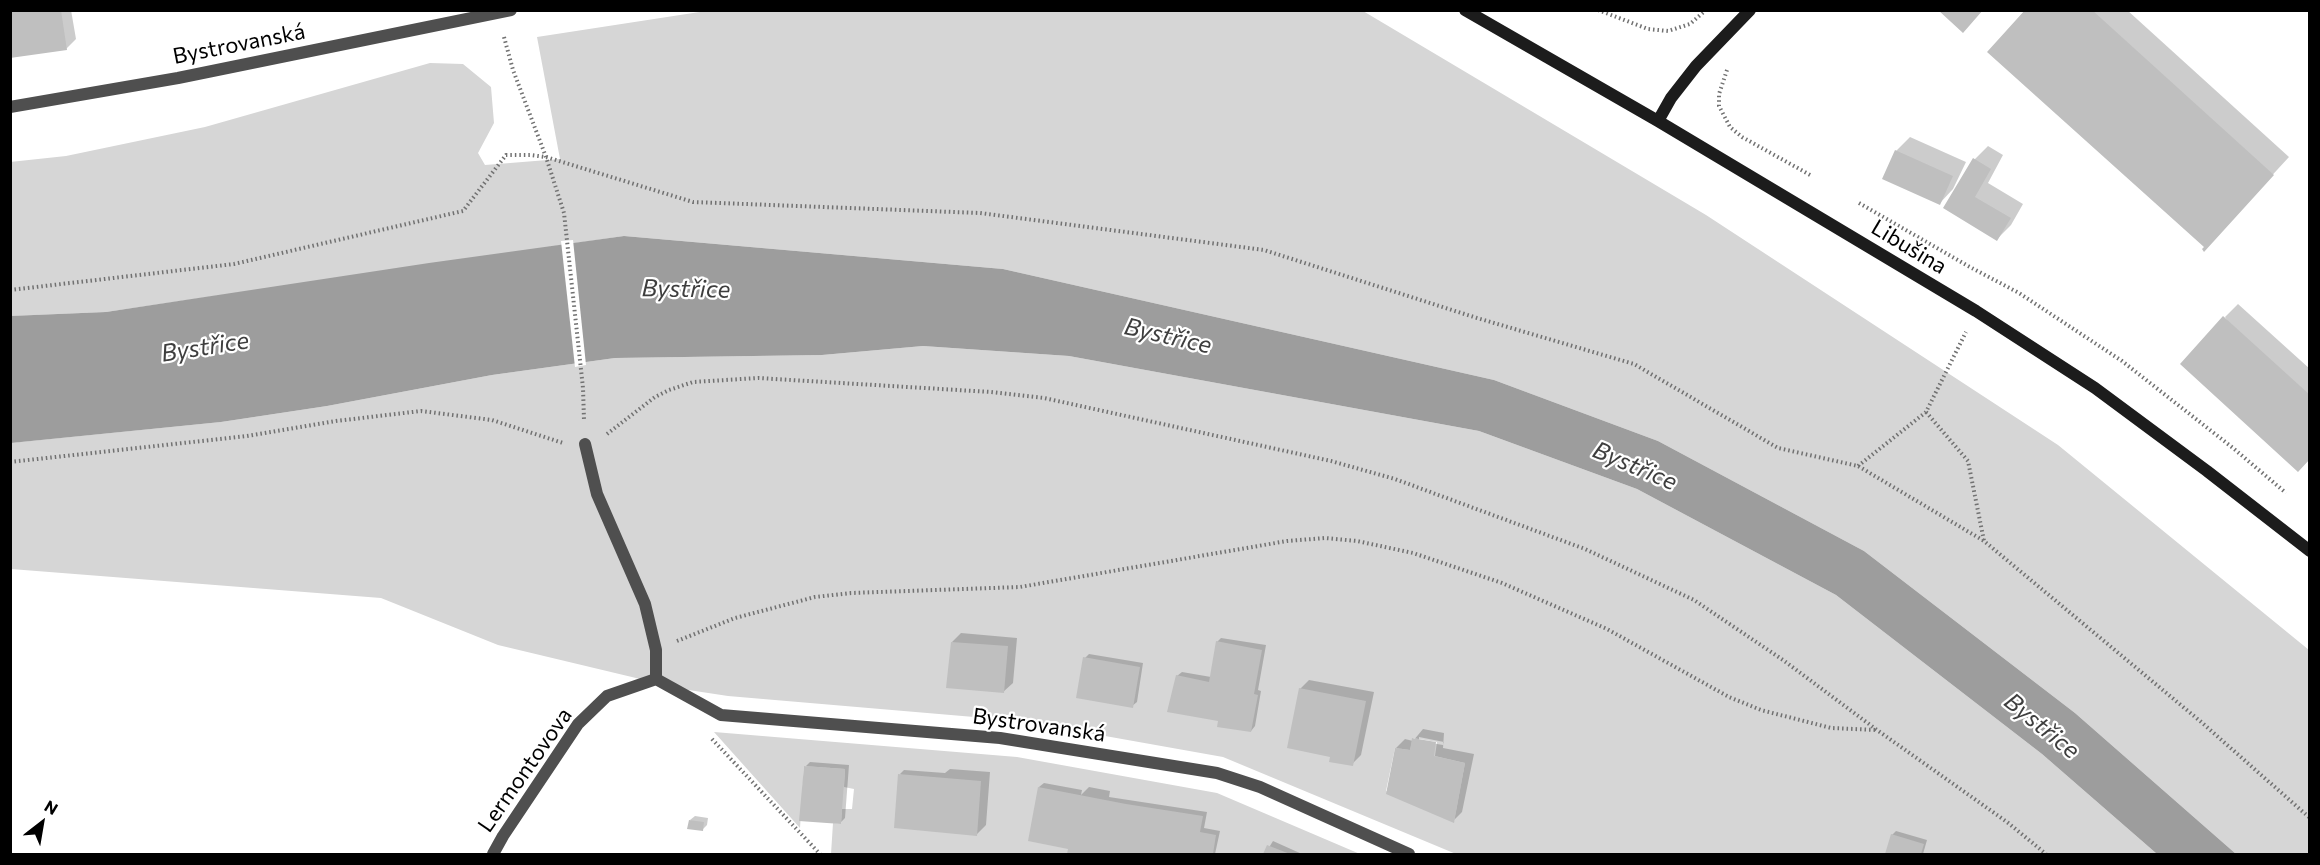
<!DOCTYPE html>
<meta charset="utf-8">
<style>
body{margin:0}
#map{position:relative;width:2320px;height:865px;overflow:hidden;background:#fff;font-family:Commissioner,sans-serif}
canvas{display:block}
.frame{position:absolute;inset:0;border:12px solid #000;pointer-events:none}
.north{position:absolute;left:12px;top:793px;width:60px;height:60px;-webkit-text-stroke:4px #fff;paint-order:stroke;rotate:31deg;font-size:16px;font-weight:700;line-height:24px;text-align:center;color:#000}
.north::after{content:'';display:block;margin:auto;width:21px;height:27px;background:#000;clip-path:polygon(50% 0,100% 100%,50% 72%,0 100%)}
</style>
<div id="map">
<canvas width="2320" height="865"></canvas>
<div class="frame"></div>
<div class="north">N</div>
</div>
<script>
const context = document.querySelector('canvas').getContext('2d');
context.lineJoin = 'round';
function paint(path, color) { context.fillStyle = color; context.fill(path, 'evenodd'); }
const toPath = rows => new Path2D(rows.map(r => 'M' + r).join(''));
function trace(path, color, width, dash) { context.strokeStyle = color; context.lineWidth = width; context.lineCap = dash ? 'butt' : 'round'; context.setLineDash(dash || []); context.stroke(path); }
function write(font, color, halo, rows, align = 'center') {
  context.font = font + ' Commissioner,sans-serif'; context.lineWidth = 4.5; context.setLineDash([]); context.textBaseline = 'middle'; context.strokeStyle = halo; context.fillStyle = color; for (const [text, x, y, turn = 0] of rows) {
    context.save(); context.translate(x, y); context.rotate((+turn || 0) * Math.PI / 180); context.textAlign = isNaN(turn) ? turn : align; if (halo) context.strokeText(text, 0, 0); context.fillText(text, 0, 0); context.restore();
  }
}
const green = toPath([
 [706,11,1363,11,1706,215,2058,445,2309,650,2309,854,2236,854,2075,713,1864,551,1658,441,1494,380,1003,269,624,236,106,312,11,316,10,162,66,156,205,127,430,63,463,64,491,87,494,123,478,153,485,165,560,159,537,37],
 [923,346,1069,356,1479,431,1637,489,1836,595,2042,754,2157,854,1456,854,1223,757,1021,721,728,696,682,689,498,645,381,598,11,569,10,443,221,422,327,406,492,375,615,358,822,355],
 [1413,738,1437,742,1435,756,1465,763,1454,821,1386,791,1395,748,1410,750],
 [714,732,1017,757,1217,793,1360,854,831,854,833,823,841,824,842,809,852,809,854,789,844,787,845,769,804,766,800,828]
]);
const water = toPath([
 [624,236,1003,269,1494,380,1658,441,1864,551,2075,713,2236,854,2157,854,2042,754,1836,595,1637,489,1479,431,1069,356,923,346,822,355,615,358,492,375,327,406,221,422,11,443,10,316,106,312,429,263]
]);
const pier = toPath([
 [573,240,586,365,575,367,561,241]
]);
const shadow = toPath([
 [10,10,71,10,76,39,66,49],
 [2027,10,2127,10,2289,157,2206,247],
 [1910,137,1966,162,1953,189,1940,203,1896,151],
 [1988,146,2003,155,1988,183,2023,204,2011,225,1997,239,1945,207,1975,159],
 [2238,304,2310,369,2310,458,2225,317],
 [961,633,1017,638,1013,683,1003,692,952,642],
 [1221,638,1266,645,1258,690,1261,691,1255,726,1251,731,1220,720,1177,676,1182,672,1211,677,1217,642],
 [1089,654,1143,663,1137,702,1132,706,1085,658],
 [1309,680,1374,692,1361,755,1352,764,1332,755,1300,689],
 [1423,729,1444,733,1443,748,1474,754,1462,812,1453,821,1396,748,1405,739,1413,741],
 [1419,737,1444,742,1443,745,1419,741],
 [810,762,849,765,845,818,840,823,806,766],
 [950,769,990,772,986,825,977,834,900,774,904,770,945,773],
 [1044,783,1082,790,1081,795,1089,787,1110,791,1109,797,1207,812,1204,828,1220,831,1215,854,1069,854,1071,844,1039,787],
 [695,816,708,818,707,825,702,830,690,820],
 [1896,831,1927,840,1923,854,1887,854,1892,835],
 [1273,841,1302,854,1265,854]
]);
const building = toPath([
 [10,10,61,10,67,50,10,58],
 [1938,10,1983,10,1963,33],
 [2025,10,2092,10,2274,175,2204,252,2202,249,2204,247,1987,52],
 [1895,150,1953,176,1940,205,1882,179],
 [1973,158,1991,169,1975,197,2011,218,1997,241,1943,208],
 [2223,316,2310,395,2310,459,2298,472,2180,364],
 [1216,641,1262,650,1254,694,1258,695,1251,732,1217,727,1218,721,1167,712,1176,675,1209,682],
 [951,642,1008,646,1004,693,946,688],
 [1083,657,1140,667,1133,708,1076,698],
 [1299,688,1366,701,1353,766,1329,762,1330,757,1287,748],
 [1412,738,1436,742,1434,756,1465,763,1454,823,1386,794,1395,748,1410,750],
 [804,766,845,769,841,824,799,821],
 [898,774,981,781,977,836,894,828],
 [1038,787,1126,804,1203,816,1200,832,1216,835,1213,854,1067,854,1068,849,1028,841],
 [689,820,704,822,703,831,687,829],
 [1891,834,1924,844,1921,854,1885,854],
 [1267,845,1290,854,1263,854]
]);
const path = toPath([
 [1598,10,1648,29,1668,31,1690,24,1706,10],
 [504,37,513,70,546,157,564,213,583,388,584,420],
 [1727,70,1719,94,1719,106,1730,127,1742,137,1812,176],
 [1859,203,1968,266,2019,293,2122,361,2233,448,2286,493],
 [10,290,234,264,463,211,506,155,530,155,546,157,693,202,980,213,1264,250,1477,318,1634,364,1778,448,1858,466,1984,541,2200,721,2310,818],
 [1926,412,1968,461,1984,541],
 [607,434,655,397,669,390,693,382,758,378,991,392,1044,398,1331,461,1395,479,1585,549,1694,600,1783,660,1877,730,2007,822,2046,854],
 [10,462,247,436,336,421,421,411,492,420,563,443],
 [1858,466,1926,412,1966,332],
 [677,641,735,618,815,597,851,593,1020,587,1287,541,1325,538,1357,541,1413,553,1502,583,1607,629,1729,697,1761,710,1831,728,1877,730],
 [712,739,820,854]
]);
const street = toPath([
 [10,107,178,78,511,10],
 [585,444,597,494,645,604,656,650,656,679],
 [656,679,721,715,1000,738,1217,773,1260,787,1409,854],
 [493,854,503,836,578,724,607,696,656,679]
]);
const secondary = toPath([
 [1465,10,1658,121,1976,311,2095,388,2207,471,2310,551],
 [1658,121,1671,98,1696,66,1750,10]
]);
const streetNames = [
 ["Bystrovanská",239,44,-11],
 ["Libušina",1909,247,31],
 ["Bystrovanská",1039,725,8],
 ["Lermontovova",525,770,-55]
];
const waterNames = [
 ["Bystřice",686,289,1],
 ["Bystřice",1168,336,13],
 ["Bystřice",205,347,-9],
 ["Bystřice",1635,466,23],
 ["Bystřice",2042,726,39]
];
paint(green, '#d6d6d6');
paint(water, '#9d9d9d');
paint(pier, '#fff');
paint(shadow, '#0003');
paint(building, '#bfbfbf');
trace(path, '#717171', 4, [1.5, 3]);
trace(street, '#4f4f4f', 12);
trace(secondary, '#1c1c1c', 12);
write('22px', '#000', '#fff', streetNames);
write('italic 24px', '#3e3e3e', '#fff', waterNames);
</script>
